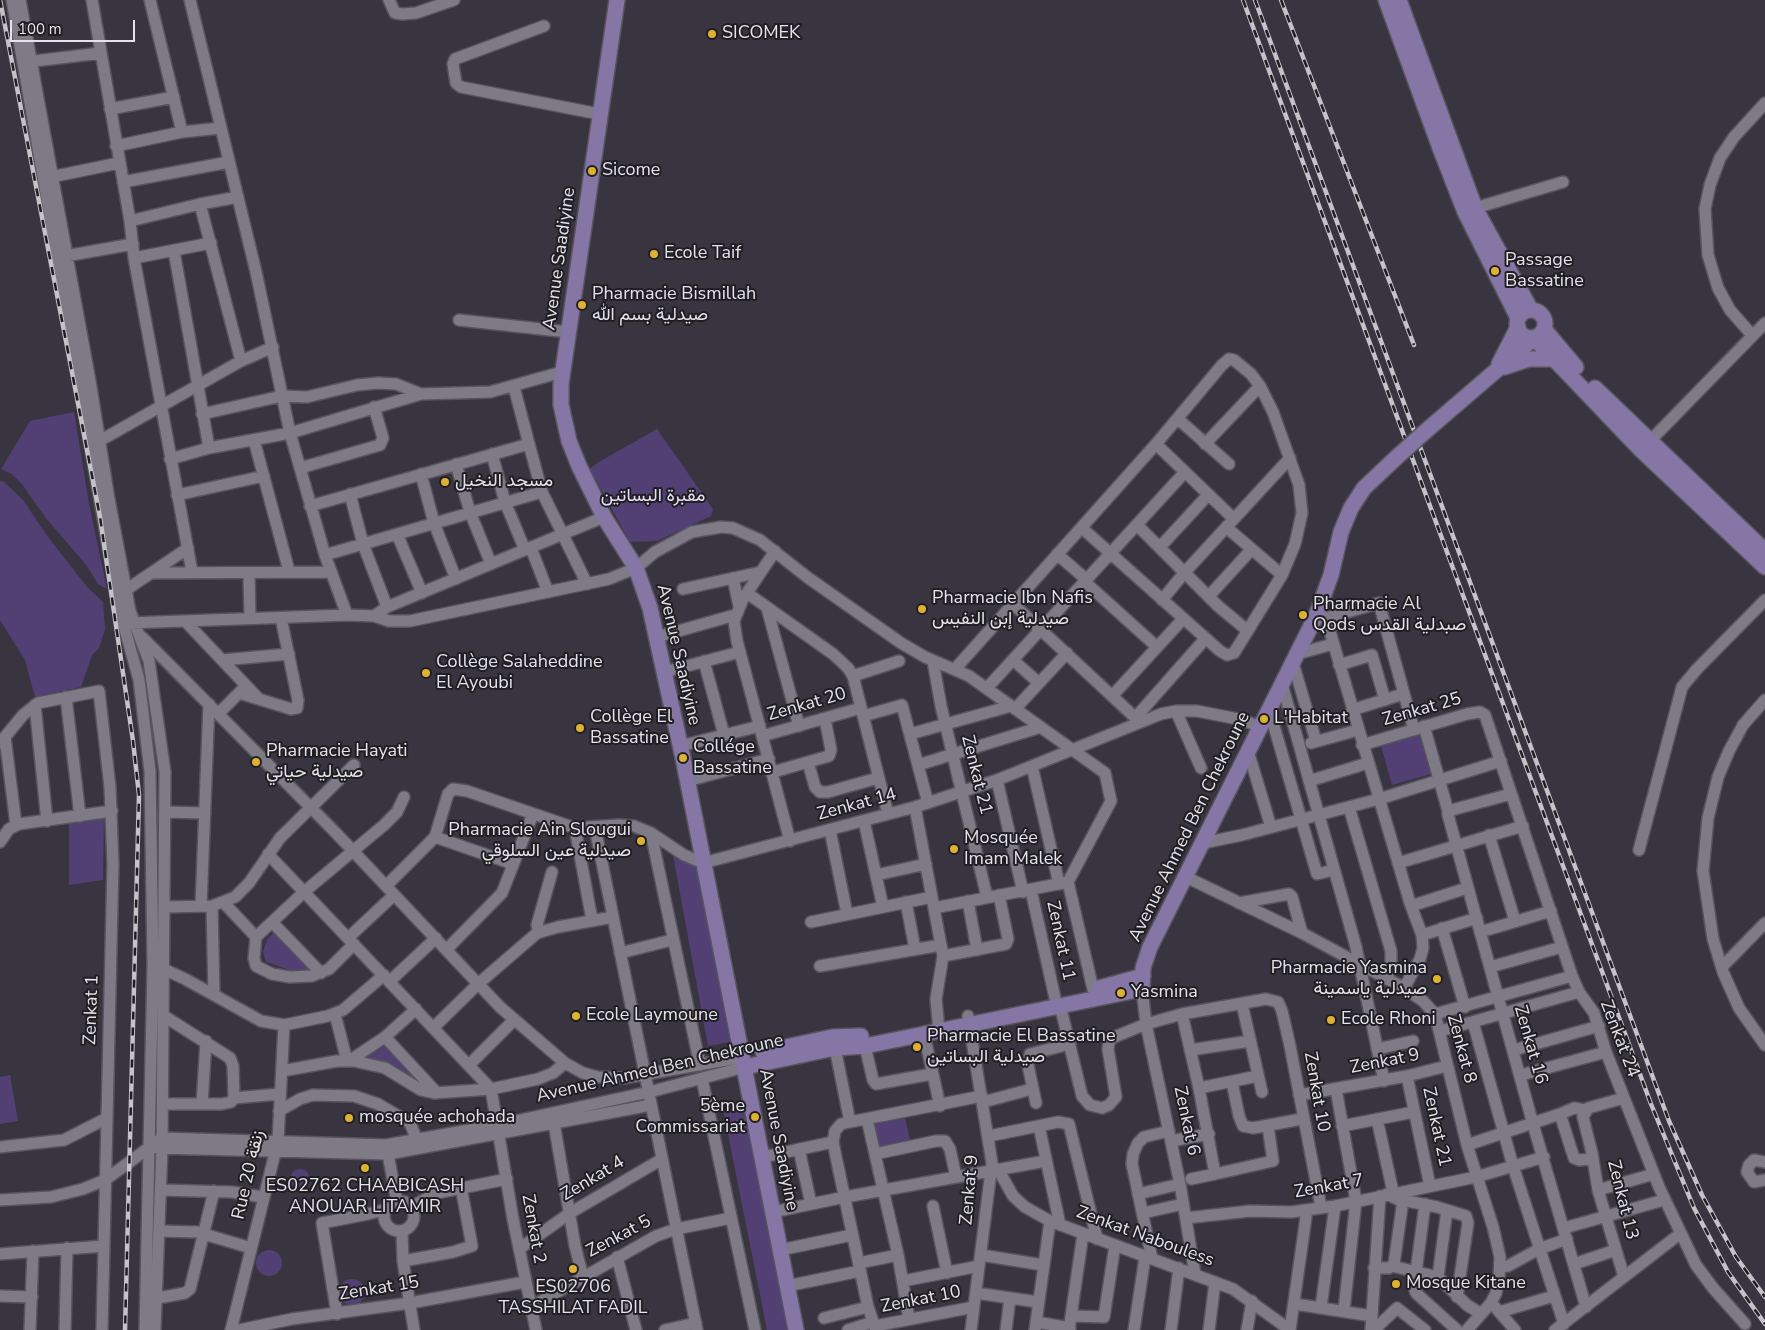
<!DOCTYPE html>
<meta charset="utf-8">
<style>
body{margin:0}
#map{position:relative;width:1765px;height:1330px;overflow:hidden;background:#383540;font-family:"Nunito Sans",sans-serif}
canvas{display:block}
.scale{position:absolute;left:10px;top:20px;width:125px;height:22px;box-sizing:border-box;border:2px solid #e5e3ea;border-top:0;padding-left:6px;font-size:15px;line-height:18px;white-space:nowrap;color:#e5e3ea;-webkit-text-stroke:4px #1f1e22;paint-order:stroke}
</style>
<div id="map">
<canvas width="1765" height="1330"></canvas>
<div class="scale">100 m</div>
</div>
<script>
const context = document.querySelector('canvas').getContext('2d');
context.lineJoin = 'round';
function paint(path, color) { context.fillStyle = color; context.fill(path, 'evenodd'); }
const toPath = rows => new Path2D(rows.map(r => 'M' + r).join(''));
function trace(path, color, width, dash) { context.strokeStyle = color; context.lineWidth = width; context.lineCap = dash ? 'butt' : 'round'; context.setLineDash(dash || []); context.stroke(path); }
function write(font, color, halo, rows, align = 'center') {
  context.font = font + ' "Nunito Sans",Vazirmatn,sans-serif'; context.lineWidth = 4; context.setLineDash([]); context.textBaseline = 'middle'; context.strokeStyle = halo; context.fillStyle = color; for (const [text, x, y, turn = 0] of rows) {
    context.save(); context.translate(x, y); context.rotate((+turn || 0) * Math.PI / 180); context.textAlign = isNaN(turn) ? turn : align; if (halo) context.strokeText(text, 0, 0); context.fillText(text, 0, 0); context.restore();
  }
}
const green = toPath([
 [74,412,89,504,107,589,98,584,87,566,45,517,22,484,12,474,1,469,30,421],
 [657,429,713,509,711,516,657,541,630,542,590,469,597,463],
 [0,481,4,482,23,500,48,537,88,588,103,602,105,629,99,648,92,655,81,687,35,697,25,660,0,620],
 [1419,734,1431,774,1392,785,1381,746],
 [104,816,103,880,69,885,69,820],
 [673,855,697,866,730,1042,708,1046],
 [276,931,316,972,290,970,266,962,263,952,267,939],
 [387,1045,420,1082,387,1065,362,1059],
 [10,1075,18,1121,0,1124,0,1077],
 [742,1100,770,1237,788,1330,767,1330,722,1104],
 [905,1118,911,1144,880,1151,874,1123],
 '290 1179a10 10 0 1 1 20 0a10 10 0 1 1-20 0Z',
 '256 1263a13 13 0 1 1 26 0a13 13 0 1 1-26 0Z',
 '339 1292a13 13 0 1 1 26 0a13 13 0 1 1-26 0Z'
]);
const minor = toPath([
 [12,0,119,608,139,680,150,771,153,965,145,1330],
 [20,0,90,381,109,499,130,611,149,661,165,772,162,1148,155,1330],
 [92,0,130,221,134,258,192,572],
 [150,0,182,132],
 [190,0,256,272,290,433,325,555,347,615],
 [389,0,395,13,402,14,416,13,454,0],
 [544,26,455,59,453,64,456,83,461,87,599,114],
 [26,62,101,53],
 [110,109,174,97],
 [116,146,182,132,221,128],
 [46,178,119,163],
 [123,182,229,162],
 [200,204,241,361],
 [1475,208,1563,182],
 [130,221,200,204,238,197],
 [174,251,209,448],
 [60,257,133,244],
 [134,258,211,243],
 [459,320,568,332],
 [1752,335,1730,310,1718,288,1708,255,1705,209,1710,185,1720,158,1734,137,1765,103],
 [202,414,282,396,307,397,357,385,378,383,396,384,421,394],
 [1178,419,1229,464],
 [254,440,289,571],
 [1649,442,1765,323],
 [94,444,241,361,273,347],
 [529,444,542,492,587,584],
 [1156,444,1234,519],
 [1205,444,1260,386],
 [492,454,505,502,525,550],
 [170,459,209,448,290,433,421,394,490,392,562,372],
 [456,464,470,512,491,564],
 [300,468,380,445,383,438,374,407],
 [421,474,434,523,456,579],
 [350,494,363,544,387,607],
 [177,495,264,476],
 [310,506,529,444,514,387],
 [1137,525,1218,606,1248,631],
 [1226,527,1282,575],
 [397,534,422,593],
 [1160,547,1208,495],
 [531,548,548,592],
 [775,551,743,599,734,621,737,641,790,841],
 [1057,554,1087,580],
 [325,555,542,492],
 [151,573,188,548],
 [249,574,250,618],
 [733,578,739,606],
 [1085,582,1157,647],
 [683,589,761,572],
 [126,590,151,573,330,572],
 [747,593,833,654,848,668,853,676,888,814],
 [1209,596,1251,550],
 [1162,600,1185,572,1290,458],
 [1012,603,1140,722],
 [767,608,799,726],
 [374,616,387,607,604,517],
 [1316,616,1326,618,1410,903,1422,935,1423,948,1420,959,1404,988],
 [1326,618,1379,603,1414,730],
 [185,621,258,698],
 [129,623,347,615,374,616,389,621,410,621,609,579,636,568,655,552,692,532,721,527,733,528,760,540,807,577,901,643,925,657,969,676,1105,773,1111,801,1068,882],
 [142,637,336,833,500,1007,565,1063,583,1073,598,1077,624,1078,743,1057],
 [657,637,735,615],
 [1297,654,1333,644],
 [222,660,289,654],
 [1013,660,1039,683],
 [704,661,724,735],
 [933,661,941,706,987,897],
 [1293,663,1316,741],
 [1339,665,1372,655,1385,700],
 [955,669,1156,444,1222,365,1229,359,1234,360,1251,374,1260,386,1273,412,1299,485,1302,513,1295,544,1282,575,1234,653,1227,655,1220,651,1082,528],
 [664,672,740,652],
 [853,676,899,661],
 [1282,684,1356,947,1384,1081],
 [987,688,1185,472],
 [239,693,291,709,297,708,298,700,281,618],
 [1113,695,1183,619],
 [66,697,80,816],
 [1765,700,1743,725,1729,751,1718,777,1708,818,1703,871,1713,939,1723,972,1739,1008,1765,1045],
 [35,705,47,821],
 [1015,709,1067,653],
 [1269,709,1317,874,1334,870],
 [1352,710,1403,694],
 [1176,711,1201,768],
 [219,713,243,689],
 [863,716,902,705,928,803],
 [1136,717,1205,639],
 [1424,726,1448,811],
 [910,734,1011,706],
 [762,736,861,708],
 [5,737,16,825],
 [0,743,23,715,38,703,99,691,110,787,113,864,102,1330],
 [1311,743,1358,730],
 [1362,745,1467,714,1480,712,1485,715,1572,976,1579,992,1594,1013,1606,1052,1659,1187,1696,1265,1713,1288,1745,1324],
 [680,746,760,726],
 [1248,751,1271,827],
 [808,762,815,787,820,792,828,792,878,778],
 [918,765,1041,727],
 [1032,766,1059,884],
 [773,772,829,756,831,750,825,719],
 [997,780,1023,892],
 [687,781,769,759],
 [1309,781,1368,763],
 [1511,794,1448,811,1448,815,1533,1124,1586,1307],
 [915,807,943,956,936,999,939,1031],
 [1349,807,1391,951,1391,967,1387,979],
 [165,812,205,813],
 [864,821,883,907],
 [575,828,592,920],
 [595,828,697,1330],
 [830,830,847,914],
 [651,833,700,1065],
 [1489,835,1515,921],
 [435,837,513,864],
 [0,842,9,829,19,824,112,811],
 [1203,843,1242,835,1379,799,1501,761],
 [1639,850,1682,687,1697,669,1765,600],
 [268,854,491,1089,513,1219,536,1330],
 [1398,863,1523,826],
 [876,875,926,864],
 [1186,877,1302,933,1404,988,1423,1001,1435,1014,1467,1145,1493,1227,1500,1257,1499,1279,1496,1293,1491,1303,1467,1330],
 [1068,882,1093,989],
 [386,886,435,837,448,794,453,789,467,791,575,828,619,825,634,826,651,833,684,855,703,863,915,807,997,780,1161,714,1176,711,1197,711,1243,720,1260,727],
 [1031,890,1055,998],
 [968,901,977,950],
 [906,902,915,949],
 [224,903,256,937],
 [1239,903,1289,894,1292,897,1302,933],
 [201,906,209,704],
 [212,906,214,995],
 [1411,906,1467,888],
 [164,907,212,906,235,897,249,883,280,838,354,765],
 [934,908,1068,882],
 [272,922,321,973],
 [811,922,932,897],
 [1442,928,1465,1007],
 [539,931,537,925,552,872],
 [1480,932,1551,911],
 [1422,935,1477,918],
 [348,938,394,895],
 [354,944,329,969,312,976,290,977,272,974,256,966,254,958,256,937,304,892,384,825,397,812,404,797],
 [447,949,502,893,533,814],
 [620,953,672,940],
 [943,956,1006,944,1008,939,999,895],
 [157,966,185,979,261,1021,284,1025,328,1016,343,1010,384,975],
 [820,966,941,945],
 [1490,967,1562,947],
 [1722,967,1765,923],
 [390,981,436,938],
 [1142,989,1146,1024,1180,1184,1195,1274],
 [1242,1004,1262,1092],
 [1060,1005,1082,1096,1090,1105,1102,1108,1109,1105,1116,1097,1108,1049,1109,1042,1112,1038,1146,1024,1182,1014,1266,999,1278,1002,1282,1011,1290,1046,1321,1207],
 [335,1014,347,1061],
 [1182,1014,1199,1088,1215,1174,1273,1161,1268,1126],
 [1435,1014,1572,976],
 [968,1016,992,1163,971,1330],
 [1473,1022,1513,1166,1564,1324],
 [434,1027,478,984,537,933,558,927,613,917],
 [1440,1031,1579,992],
 [924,1034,940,1106],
 [385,1037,437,1093],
 [865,1046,873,1080,876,1084,932,1074],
 [835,1048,850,1122],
 [1377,1049,1413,1041],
 [1190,1050,1250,1041],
 [1514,1050,1599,1026],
 [349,1061,385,1037,416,1009],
 [469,1065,514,1020],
 [282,1071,337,1061,354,1061,385,1068,421,1090,434,1093,491,1089,538,1079,553,1073,565,1063],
 [1521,1075,1606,1052],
 [1407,1076,1430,1186],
 [702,1079,755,1330],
 [1232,1082,1239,1116,1243,1126,1253,1128,1302,1119],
 [1199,1088,1258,1076],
 [1336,1089,1356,1201,1344,1310],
 [1299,1095,1407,1076,1447,1066],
 [234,1098,280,1094],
 [1624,1098,1588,1108,1583,1117,1592,1153,1598,1190,1624,1277],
 [983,1102,1032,1089],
 [1036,1103,1028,1065,1030,1054,1070,1044],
 [163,1104,222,1104,231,1102,234,1098,233,1066,230,1058,164,1016],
 [202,1104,206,1041],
 [279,1111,300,1099,313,1095,354,1096,378,1104,410,1123,417,1140],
 [1560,1114,1574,1108,1585,1110],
 [867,1119,898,1255,909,1319],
 [1377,1119,1393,1192],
 [554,1123,575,1246,583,1277],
 [1039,1126,1060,1225],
 [1342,1126,1414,1112],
 [989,1136,1058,1122,1069,1124,1097,1239],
 [1171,1141,1209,1134],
 [1467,1145,1560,1114,1574,1158,1579,1160,1593,1159],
 [0,1147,64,1140,107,1118],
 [157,1148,388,1154,651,1105],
 [387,1149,397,1202],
 [799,1149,811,1204],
 [875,1154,936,1141,945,1141,950,1149,956,1177],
 [763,1157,833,1142],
 [1765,1162,1754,1160,1749,1165,1747,1172,1754,1182,1765,1180],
 [998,1169,1013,1196,1025,1207,1050,1221,1233,1289,1290,1330],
 [1191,1179,1215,1174],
 [161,1190,232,1192,262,1197],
 [1598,1190,1654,1174],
 [1138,1194,1180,1184],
 [1387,1194,1397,1199,1437,1207,1466,1216,1468,1223,1457,1297],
 [0,1200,51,1197,83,1189,105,1180,162,1138,386,1145,497,1125,649,1092,745,1067],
 '384 1216a15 15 0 1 1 30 0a15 15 0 1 1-30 0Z',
 [1425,1204,1414,1287,1416,1293,1457,1330],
 [933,1206,947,1273],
 [411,1207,437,1193,507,1179],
 [773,1212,845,1197,1046,1161],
 [1143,1213,1183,1204],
 [1186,1218,1250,1211,1291,1212,1335,1206,1476,1177,1544,1157],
 [1564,1228,1664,1200],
 [159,1231,197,1232,251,1248],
 [402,1231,403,1261,414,1330],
 [519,1249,570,1213,662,1159],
 [780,1250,852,1235],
 [0,1254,104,1246],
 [981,1255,1043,1265],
 [617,1257,636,1330],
 [1152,1259,1132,1164,1133,1154,1138,1143,1144,1137,1169,1131],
 [403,1261,453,1252,472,1246,461,1187],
 [859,1263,898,1255],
 [1574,1264,1616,1250],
 [1392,1266,1438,1277,1467,1305,1481,1314],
 [1500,1267,1508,1266,1539,1249,1567,1239],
 [1374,1268,1389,1268,1394,1264,1403,1200],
 [1438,1277,1447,1210],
 [903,1281,979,1266],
 [787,1286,860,1271],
 [976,1293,1038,1302],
 [0,1296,32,1297],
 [158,1298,185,1293,190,1289,214,1191],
 [1295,1304,1372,1316],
 [531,1307,656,1236,676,1229,731,1218],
 [1321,1307,1335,1206],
 [1495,1307,1515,1330],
 [1499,1312,1554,1296],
 [337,1314,322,1223,368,1214,387,1209],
 [1071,1316,1104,1317,1115,1245],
 [824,1318,868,1307],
 [1036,1322,1070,1328],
 [875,1326,974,1307],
 [30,1330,33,1251],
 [65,1330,67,1248],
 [231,1330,278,1141,284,1025],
 [239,1330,292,1319,410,1303,525,1282],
 [665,1330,696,1323],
 [848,1330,873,1322],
 [876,1330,868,1307,836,1157,833,1142,835,1131,841,1124,850,1122,982,1096],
 [1006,1330,1010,1298],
 [1035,1330,1050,1221],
 [1069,1330,1083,1234],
 [1134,1330,1145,1257],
 [1171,1330,1179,1268],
 [1209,1330,1215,1282],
 [1247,1330,1252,1301],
 [1290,1330,1307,1210],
 [1371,1330,1380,1196],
 [1374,1330,1397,1308,1425,1330],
 [1555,1330,1681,1233]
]);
const major = toPath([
 [617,0,561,384,561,405,569,441,579,466,604,517,636,568,650,608,683,758,796,1330],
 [1386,0,1440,148,1465,212,1518,318],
 [1399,0,1475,208,1531,310],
 '1517 324a14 14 0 1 1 28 0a14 14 0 1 1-28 0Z',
 [1544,329,1576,367],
 [1499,364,1518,327],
 [1505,367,1529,359,1555,359],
 [1595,388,1765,551],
 [1427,430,1534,338,1641,450,1765,567],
 [1099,988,1143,976],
 [763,1052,832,1037,861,1036],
 [745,1067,835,1048,865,1046,924,1034,1142,989,1143,968,1150,947,1316,616,1331,575,1341,532,1351,508,1364,488,1398,456]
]);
const rail = toPath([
 [0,0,100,517,133,741,139,795,125,1330],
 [1243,0,1651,1104,1694,1208,1728,1272,1765,1324],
 [1255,0,1669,1121,1702,1195,1736,1257,1765,1297],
 [1281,0,1414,345]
]);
const majorBridge = toPath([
 [1398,456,1427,430]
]);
const markers = [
 [712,34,5,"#deb133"],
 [592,171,5,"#deb133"],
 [654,254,5,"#deb133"],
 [1495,271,5,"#deb133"],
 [582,305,5,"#deb133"],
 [445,482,5,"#deb133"],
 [922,609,5,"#deb133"],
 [1303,615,5,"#deb133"],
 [426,673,5,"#deb133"],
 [1264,719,5,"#deb133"],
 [580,728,5,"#deb133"],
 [683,758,5,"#deb133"],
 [256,762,5,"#deb133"],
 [641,841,5,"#deb133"],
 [954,849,5,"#deb133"],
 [1437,979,5,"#deb133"],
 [1121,993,5,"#deb133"],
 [576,1016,5,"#deb133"],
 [1331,1020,5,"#deb133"],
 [917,1047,5,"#deb133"],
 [755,1117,5,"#deb133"],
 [349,1118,5,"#deb133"],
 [365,1168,5,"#deb133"],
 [573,1269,5,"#deb133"],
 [1396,1284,5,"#deb133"]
];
const poiNames = [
 ["SICOMEK",722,34],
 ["Sicome",602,171],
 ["Ecole Taif",664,254],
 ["Passage",1505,261],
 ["Bassatine",1505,282],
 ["Pharmacie Bismillah",592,295],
 ["صيدلية بسم الله",592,316],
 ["مسجد النخيل",455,482],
 ["Pharmacie Ibn Nafis",932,599],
 ["صيدلية إبن النفيس",932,620],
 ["Pharmacie Al",1313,605],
 ["Qods صبدلية القدس",1313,626],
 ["Collège Salaheddine",436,663],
 ["El Ayoubi",436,684],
 ["Collège El",590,718],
 ["Bassatine",590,739],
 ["L'Habitat",1274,719],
 ["Collége",693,748],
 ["Bassatine",693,769],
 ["Pharmacie Hayati",266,752],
 ["صيدلية حياتي",266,773],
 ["Pharmacie Ain Slougui",631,831,"right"],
 ["صيدلية عين السلوقي",631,852,"right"],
 ["Mosquée",964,839],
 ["Imam Malek",964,860],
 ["Pharmacie Yasmina",1427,969,"right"],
 ["صيدلية ياسمينة",1427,990,"right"],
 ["Yasmina",1131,993],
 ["Ecole Laymoune",586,1016],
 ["Ecole Rhoni",1341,1020],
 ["Pharmacie El Bassatine",927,1037],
 ["صيدلية البساتين",927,1058],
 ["5ème",745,1107,"right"],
 ["Commissariat",745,1128,"right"],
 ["mosquée achohada",359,1118],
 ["ES02762 CHAABICASH",365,1187,"center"],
 ["ANOUAR LITAMIR",365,1208,"center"],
 ["Mosque Kitane",1406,1284],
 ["ES02706",573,1288,"center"],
 ["TASSHILAT FADIL",573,1309,"center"]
];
const streetNames = [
 ["Avenue Saadiyine",560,259,-82],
 ["Avenue Saadiyine",678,655,77],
 ["Zenkat 20",807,705,-16],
 ["Zenkat 25",1422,710,-16],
 ["Zenkat 21",976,775,76],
 ["Zenkat 14",857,805,-15],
 ["Avenue Ahmed Ben Chekroune",1190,827,-64],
 ["Zenkat 11",1060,941,78],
 ["Zenkat 1",92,1010,-88],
 ["Zenkat 24",1619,1039,69],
 ["Zenkat 16",1530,1045,74],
 ["Zenkat 8",1461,1049,75],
 ["Zenkat 9",1385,1062,-11],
 ["Avenue Ahmed Ben Chekroune",660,1069,-13],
 ["Zenkat 10",1316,1092,80],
 ["Zenkat 6",1186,1121,78],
 ["Zenkat 21",1436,1127,78],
 ["Avenue Saadiyine",778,1140,79],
 ["Rue 20 زنقة",249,1175,-77],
 ["Zenkat 4",593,1179,-31],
 ["Zenkat 7",1329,1187,-10],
 ["Zenkat 9",970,1190,-85],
 ["Zenkat 13",1622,1200,76],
 ["Zenkat 2",533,1229,80],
 ["Zenkat 5",619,1237,-28],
 ["Zenkat Nabouless",1145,1237,20],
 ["Zenkat 15",379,1289,-9],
 ["Zenkat 10",921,1300,-11]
];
const parkNames = [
 ["مقبرة البساتين",653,497]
];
paint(green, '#524075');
trace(minor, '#56545d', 14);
trace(major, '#56545d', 18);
trace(minor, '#7e7b87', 11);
trace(major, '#8576a6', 15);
trace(rail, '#c4c2ca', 4.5);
trace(rail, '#1f1e22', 2.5, [8]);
trace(majorBridge, '#56545d', 18, []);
trace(majorBridge, '#8576a6', 15);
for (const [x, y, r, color] of markers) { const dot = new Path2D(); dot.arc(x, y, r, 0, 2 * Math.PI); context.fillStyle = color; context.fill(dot); trace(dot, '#1f1e22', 2); }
write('18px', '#e5e3ea', '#1f1e22', poiNames, 'left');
write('18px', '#e5e3ea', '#1f1e22', streetNames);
write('18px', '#e5dff6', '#1f1e22', parkNames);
</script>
